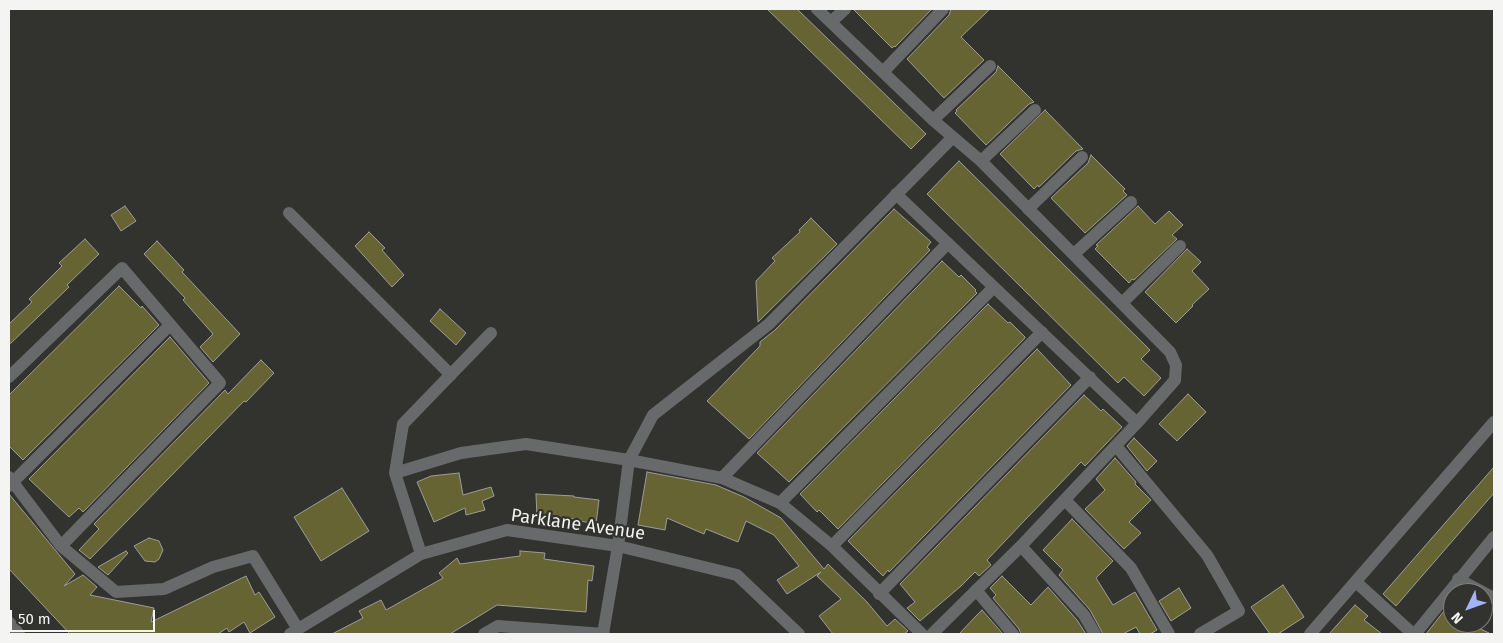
<!DOCTYPE html>
<style>
body{margin:0}
#map{position:relative;width:1503px;height:643px;overflow:hidden;background:#32322f;font-family:"Fira Sans",sans-serif}
canvas{display:block}
.frame{position:absolute;inset:0;border:10px solid #f4f4f2;pointer-events:none}
.north{position:absolute;left:1443px;top:583px;width:50px;height:50px;box-sizing:border-box;background:#32322f;border:1px solid #80807d;border-radius:50%;rotate:228deg;font-size:14px;font-weight:700;line-height:20px;text-align:center;color:#f4f4f2}
.north::after{content:'';display:block;margin:auto;width:18px;height:22px;background:#a3b2fd;clip-path:polygon(50% 0,100% 100%,50% 72%,0 100%)}
.scale{position:absolute;left:10px;top:610px;width:145px;height:22px;box-sizing:border-box;border:2px solid #f4f4f2;border-top:0;padding-left:6px;font-size:15px;line-height:18px;white-space:nowrap;color:#f4f4f2;-webkit-text-stroke:4px #32322f;paint-order:stroke}
</style>
<div id="map">
<canvas width="1503" height="643"></canvas>
<div class="frame"></div>
<div class="north">N</div>
<div class="scale">50 m</div>
</div>
<script>
const context = document.querySelector('canvas').getContext('2d');
context.lineJoin = 'round';
function paint(path, color) { context.fillStyle = color; context.fill(path, 'evenodd'); }
const toPath = rows => new Path2D(rows.map(r => 'M' + r).join(''));
function trace(path, color, width, dash) { context.strokeStyle = color; context.lineWidth = width; context.lineCap = dash ? 'butt' : 'round'; context.setLineDash(dash || []); context.stroke(path); }
function write(font, color, halo, rows, align = 'center') {
  context.font = font + ' "Fira Sans",sans-serif'; context.lineWidth = 4.5; context.setLineDash([]); context.textBaseline = 'middle'; context.strokeStyle = halo; context.fillStyle = color; for (const [text, x, y, turn = 0] of rows) {
    context.save(); context.translate(x, y); context.rotate((+turn || 0) * Math.PI / 180); context.textAlign = isNaN(turn) ? turn : align; if (halo) context.strokeText(text, 0, 0); context.fillText(text, 0, 0); context.restore();
  }
}
const building = toPath([
 [767,9,797,9,926,134,911,149,767,9],
 [853,9,932,9,895,47,894,46,892,48,853,9],
 [951,9,990,9,961,37,984,60,944,98,907,59,949,15,951,9],
 [998,66,1034,102,1029,104,986,145,955,113,957,111,956,110,996,72,998,66],
 [1045,110,1083,149,1076,151,1039,187,1038,185,1034,189,1000,154,1045,110],
 [1091,155,1125,189,1123,191,1127,195,1085,233,1051,198,1088,163,1091,155],
 [959,161,1150,350,1141,359,1161,378,1144,396,1124,377,1118,383,927,194,959,161],
 [125,206,136,221,121,231,111,215,125,206],
 [1138,206,1155,224,1169,211,1183,225,1172,235,1177,239,1134,280,1132,279,1129,283,1095,249,1098,246,1096,245,1138,206],
 [894,209,931,242,927,247,930,250,749,439,707,401,760,346,760,342,775,330,894,209],
 [811,218,837,244,758,322,756,281,775,261,772,258,800,232,799,230,811,218],
 [369,232,385,248,382,250,404,275,392,287,355,246,369,232],
 [85,239,99,254,67,285,69,287,9,345,9,324,32,302,29,299,62,266,59,263,85,239],
 [157,241,184,270,182,272,240,334,213,362,200,347,213,334,183,300,185,298,144,254,157,241],
 [1187,249,1201,262,1192,271,1209,289,1192,305,1193,306,1176,323,1145,292,1187,249],
 [942,261,959,277,961,275,976,290,975,291,977,293,789,482,757,453,942,261],
 [119,286,141,308,142,306,159,325,23,460,9,446,9,395,119,286],
 [988,304,1008,323,1010,322,1025,337,1025,338,838,529,819,510,817,512,800,494,988,304],
 [440,309,466,333,456,345,430,321,440,309],
 [170,337,209,383,83,512,79,508,69,517,29,479,170,337],
 [1037,349,1071,385,889,572,888,570,883,576,848,541,1037,349],
 [261,360,274,373,246,402,244,401,90,559,79,550,99,529,94,524,225,390,228,394,261,360],
 [1188,394,1206,412,1177,441,1159,424,1188,394],
 [1084,395,1101,411,1103,409,1122,427,1085,466,1081,462,1025,520,987,560,991,565,979,576,975,572,961,586,920,621,907,608,915,602,900,584,1084,395],
 [1134,438,1157,461,1147,471,1127,446,1134,438],
 [1115,458,1136,482,1135,484,1151,500,1129,522,1141,533,1124,549,1085,509,1105,490,1096,479,1115,458],
 [1494,467,1494,493,1396,606,1383,594,1494,467],
 [647,472,716,485,744,497,781,518,824,569,828,564,867,602,887,626,895,619,908,631,904,634,833,634,819,616,841,599,817,576,821,572,787,594,777,580,799,566,774,535,746,521,738,542,706,529,704,534,667,518,665,530,638,525,647,472],
 [459,473,463,495,491,487,494,496,482,501,485,510,466,515,465,508,434,522,417,482,431,476,459,473],
 [342,488,369,531,321,561,294,517,342,488],
 [9,494,75,574,64,586,83,575,97,587,90,595,154,608,151,622,246,576,255,595,259,592,275,617,250,633,244,622,229,632,227,628,218,634,70,634,9,569,9,494],
 [536,494,574,496,574,497,599,500,596,524,580,521,581,519,537,517,536,494],
 [1072,519,1113,561,1096,578,1113,605,1135,592,1157,630,1150,634,1140,634,1136,627,1123,634,1103,634,1090,610,1059,575,1063,570,1043,550,1072,519],
 [149,538,159,541,163,550,159,559,155,562,145,561,134,546,149,538],
 [126,551,128,553,108,575,98,567,126,551],
 [520,551,545,553,544,559,594,566,592,581,588,580,586,612,497,605,450,634,332,634,363,618,359,611,381,600,386,610,443,578,439,573,457,558,460,564,520,556,520,551],
 [1002,576,1031,605,1048,587,1077,620,1086,634,1021,634,1019,629,993,598,996,595,990,588,1002,576],
 [1283,585,1304,617,1278,634,1270,634,1251,607,1283,585],
 [1179,588,1191,608,1171,621,1159,601,1179,588],
 [1355,605,1368,616,1364,620,1382,634,1329,634,1355,605],
 [982,610,1003,634,959,634,976,616,982,610],
 [1444,611,1453,616,1453,623,1468,623,1491,634,1426,634,1444,611]
]);
const minor = toPath([
 [817,9,933,120,981,161,1170,352,1176,365,1175,380,1137,423,1021,546,932,634],
 [831,22,845,9],
 [883,72,943,9],
 [933,120,990,66],
 [981,161,1035,110],
 [896,194,1137,423],
 [1028,209,1082,157],
 [289,213,451,375],
 [1074,254,1131,202],
 [1122,303,1180,246],
 [9,377,122,268,220,383,61,546],
 [1116,446,1207,555,1239,611,1200,634],
 [395,473,461,453,526,444,629,460,722,478,780,503,832,546,922,634],
 [9,477,61,546,116,592,164,589,213,567,253,556,298,629],
 [722,478,948,243],
 [9,486,170,325],
 [1065,500,1131,568,1169,634],
 [780,503,994,287],
 [832,546,1042,332],
 [1021,546,1084,615,1095,634],
 [421,554,395,473,403,424,491,333],
 [1458,579,1494,598],
 [1356,582,1413,634],
 [976,590,1013,634],
 [879,594,1090,377],
 [484,634,498,626,604,634],
 [603,634,618,546,629,460,653,415,769,324,953,137],
 [1415,634,1494,537]
]);
const tertiary = toPath([
 [9,622,19,634],
 [290,634,421,554,507,530,618,546,737,575,799,634],
 [1310,634,1494,422]
]);
const streetNames = [
 ["Parklane Avenue",578,525,8]
];
paint(building, '#676434');
trace(building, '#9d9d99', 1);
trace(minor, '#68696a', 12);
trace(tertiary, '#68696a', 12);
write('18px', '#f4f4f2', '#32322f', streetNames);
</script>
